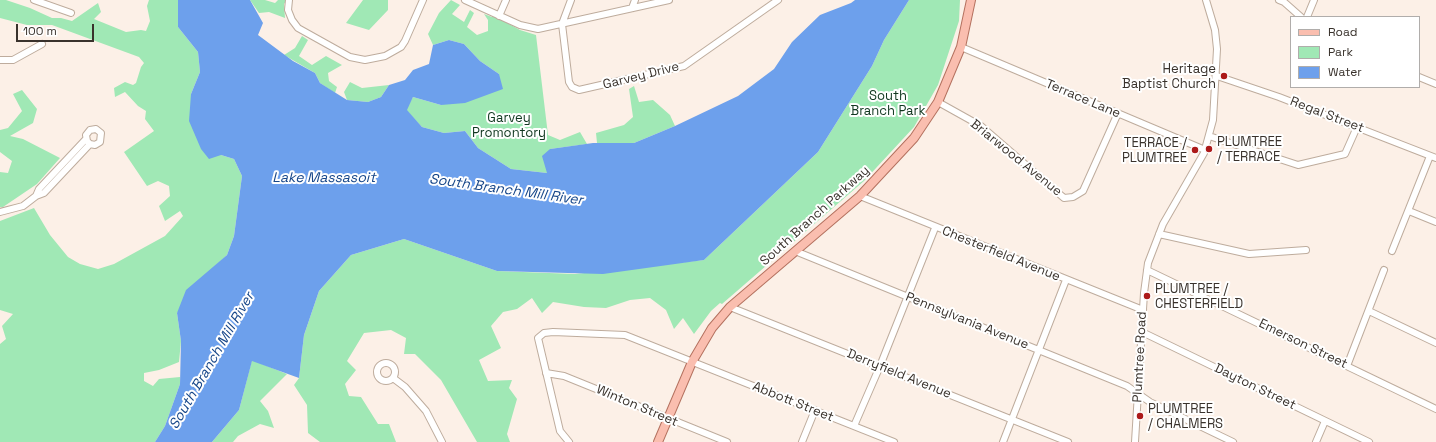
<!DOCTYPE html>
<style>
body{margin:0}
#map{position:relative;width:1436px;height:442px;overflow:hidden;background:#fcf0e7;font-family:"Space Grotesk",sans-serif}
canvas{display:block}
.legend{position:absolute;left:1290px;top:16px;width:130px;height:72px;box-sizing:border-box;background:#fff;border:1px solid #b0adab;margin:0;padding:5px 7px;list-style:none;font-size:12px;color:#39322c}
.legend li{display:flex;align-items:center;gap:8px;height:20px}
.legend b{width:20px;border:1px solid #b0adab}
.scale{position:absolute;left:16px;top:24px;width:78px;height:18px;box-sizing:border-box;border:2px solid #39322c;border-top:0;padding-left:5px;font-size:12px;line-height:14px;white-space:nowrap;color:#39322c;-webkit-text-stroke:3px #fff;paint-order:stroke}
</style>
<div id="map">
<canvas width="1436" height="442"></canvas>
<ul class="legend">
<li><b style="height:5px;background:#fabeaf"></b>Road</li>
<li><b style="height:11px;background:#a0e8b5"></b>Park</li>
<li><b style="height:11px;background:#6da0ec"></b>Water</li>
</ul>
<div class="scale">100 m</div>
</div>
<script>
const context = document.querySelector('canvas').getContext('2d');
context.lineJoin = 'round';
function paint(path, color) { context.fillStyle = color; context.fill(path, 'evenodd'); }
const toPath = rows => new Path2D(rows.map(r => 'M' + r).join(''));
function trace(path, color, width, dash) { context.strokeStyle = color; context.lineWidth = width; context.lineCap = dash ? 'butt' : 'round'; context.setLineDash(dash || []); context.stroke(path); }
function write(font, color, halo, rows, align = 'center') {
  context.font = font + ' "Space Grotesk",sans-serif'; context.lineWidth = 4; context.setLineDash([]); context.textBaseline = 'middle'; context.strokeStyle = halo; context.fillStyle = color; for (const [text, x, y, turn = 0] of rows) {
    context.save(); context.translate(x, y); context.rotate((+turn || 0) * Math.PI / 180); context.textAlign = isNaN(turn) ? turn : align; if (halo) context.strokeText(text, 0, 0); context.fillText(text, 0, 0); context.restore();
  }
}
const green = toPath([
 [0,0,6,0,30,8,52,18,61,18,72,21,98,3,101,12,94,19,126,32,141,30,146,31,150,21,147,6,149,0,178,0,178,27,198,52,200,72,191,94,221,155,234,159,242,176,234,236,227,255,208,273,177,313,181,341,179,362,159,370,144,373,144,381,153,386,159,379,180,377,180,384,165,426,155,442,0,442,0,344,6,339,2,326,13,314,0,310,0,221,34,208,50,235,68,257,80,264,98,269,114,264,165,236,183,216,180,211,165,221,159,206,170,196,169,186,158,181,147,186,124,152,154,131,145,119,146,111,138,106,125,92,115,97,114,88,125,82,133,85,136,83,141,67,144,63,139,57,52,25,27,25,0,18],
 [250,0,265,0,275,3,278,0,287,0,284,4,285,18,269,12,259,13],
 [363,0,388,0,388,10,369,30,346,23],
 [451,0,460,5,452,14,464,22,470,10,474,13,467,27,477,35,488,31,488,20,484,14,492,17,493,15,520,30,536,35,548,135,560,140,580,132,587,144,550,149,547,173,511,169,478,148,465,131,444,133,422,127,406,110,413,97,441,105,499,74,480,61,464,44,449,40,433,45,428,34,439,13],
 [909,0,960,0,959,21,938,85,914,127,864,181,722,304,720,303,711,311,694,334,683,318,674,329,666,310,650,298,630,300,606,308,584,307,553,302,542,313,532,298,517,309,503,312,491,326,501,348,479,360,488,381,512,380,509,388,517,399,507,434,510,442,477,442,441,380,415,354,404,354,406,338,391,330,364,333,347,361,356,370,345,384,349,396,361,397,378,424,389,424,396,442,320,442,308,433,307,405,294,385,299,378,304,335,319,291,351,255,404,239,497,271,575,274,704,260,818,152,872,66,884,40],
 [302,36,308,40,299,56,312,65,326,56,342,65,328,73,329,81,337,87,335,93,320,83,315,73,284,55,295,48],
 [350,82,362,88,389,85,381,97,368,102,347,100,344,92],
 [634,86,639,102,653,100,670,115,675,126,634,143,597,143,596,133,624,125,633,117,629,89],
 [22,90,37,109,33,123,10,136,23,139,60,158,37,184,3,207,0,207,0,172,8,173,12,161,0,152,0,130,8,128,22,111,13,94],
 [252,360,287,374,260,401,268,411,274,428,260,424,238,436,233,442,212,442,239,410]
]);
const water = toPath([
 [178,0,250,0,263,23,258,35,293,61,315,73,320,83,347,100,368,102,381,97,389,85,405,80,413,70,429,64,433,45,449,40,464,44,480,61,499,74,503,89,465,103,441,105,413,97,407,110,422,127,444,133,465,131,478,148,511,169,547,173,542,156,550,149,593,143,634,143,675,126,738,96,774,69,792,42,820,15,851,3,855,0,909,0,884,40,872,66,818,152,704,260,603,274,497,271,404,239,351,255,319,291,304,335,299,378,252,361,239,410,212,442,155,442,165,426,180,384,181,341,177,313,186,290,227,255,234,236,242,176,234,159,221,155,209,159,201,149,189,121,191,94,200,72,198,52,178,27]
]);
const minor = toPath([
 [34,0,71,13],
 [289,0,288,10,292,20,298,28,350,57,365,60,385,56,401,47,405,41,423,0],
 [465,0,520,25,538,29,669,0],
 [571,0,562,24,569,82,572,87,579,90,684,66,778,0],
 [1279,0,1284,2,1301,17],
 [632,8,635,0],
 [499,16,506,0],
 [1307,17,1314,0],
 [961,47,1205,150],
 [0,60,13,60,42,44],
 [1217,76,1279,97,1436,158],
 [1419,77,1436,84],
 [938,102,981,126,1064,198,1073,197,1083,191,1118,113],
 [1209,136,1298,165,1345,154,1357,127],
 [36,196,39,189,86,139],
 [860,196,1143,310],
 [1409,211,1436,222],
 [0,212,23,206,36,196,44,193,90,144,95,145,100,142,101,133,96,129,90,130,86,135,87,141,90,144],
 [1159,234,1249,254,1306,250],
 [795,251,1127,386,1150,402,1233,442],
 [1392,251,1430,156],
 [1147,270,1436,409],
 [730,307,1068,442],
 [1369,311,1436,343],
 [1142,332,1369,442],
 '377 372a9 9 0 1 1 18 0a9 9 0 1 1-18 0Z',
 [1347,366,1384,270],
 [546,373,564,376,727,442],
 [393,378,405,387,426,411,442,442],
 [854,426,880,366,935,228],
 [569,442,560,431,538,338,544,333,553,332,625,335,894,442],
 [802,442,815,410],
 [1003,442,1066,280],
 [1135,442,1144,293,1148,263,1163,224,1204,153,1213,120,1217,49,1215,30,1206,0],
 [1316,442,1325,421]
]);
const major = toPath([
 [658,442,692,362,712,328,730,307,860,196,914,138,938,102,961,47,971,0]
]);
const markers = [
 [1224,76,4,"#ac1919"],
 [1209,149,4,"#ac1919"],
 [1195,150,4,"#ac1919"],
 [1147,296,4,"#ac1919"],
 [1140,416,4,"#ac1919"]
];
const poiNames = [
 ["Heritage",1216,69,"right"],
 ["Baptist Church",1216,84,"right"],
 ["PLUMTREE",1217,142],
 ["/ TERRACE",1217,157],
 ["TERRACE /",1187,143,"right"],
 ["PLUMTREE",1187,158,"right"],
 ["PLUMTREE /",1155,289],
 ["CHESTERFIELD",1155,304],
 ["PLUMTREE",1148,409],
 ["/ CHALMERS",1148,424]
];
const streetNames = [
 ["Garvey Drive",641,76,-14],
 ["Terrace Lane",1083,99,23],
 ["Regal Street",1327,115,21],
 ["Briarwood Avenue",1016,158,39],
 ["South Branch Parkway",815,216,-42],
 ["Chesterfield Avenue",1001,254,22],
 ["Pennsylvania Avenue",967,321,22],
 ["Emerson Street",1303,344,26],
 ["Plumtree Road",1140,357,-87],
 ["Derryfield Avenue",899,374,22],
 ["Dayton Street",1255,387,26],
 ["Abbott Street",793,402,22],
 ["Winton Street",637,406,23]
];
const parkNames = [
 ["South",888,96],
 ["Branch Park",888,111],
 ["Garvey",509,118],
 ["Promontory",509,133]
];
const waterNames = [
 ["Lake Massasoit",324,178],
 ["South Branch Mill River",506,190,8],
 ["South Branch Mill River",212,361,-60]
];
paint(green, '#a0e8b5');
paint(water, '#6da0ec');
trace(minor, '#beac9d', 8);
trace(major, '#b4715f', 10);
trace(minor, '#fff', 6);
trace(major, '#fabeaf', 8);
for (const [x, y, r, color] of markers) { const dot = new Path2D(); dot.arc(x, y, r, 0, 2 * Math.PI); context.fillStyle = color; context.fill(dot); trace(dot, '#fff', 1.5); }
write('13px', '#39322c', '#fff', poiNames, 'left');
write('13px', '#39322c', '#fff', streetNames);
write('13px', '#10371f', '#fff', parkNames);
write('italic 14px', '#164689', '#fff', waterNames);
</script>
